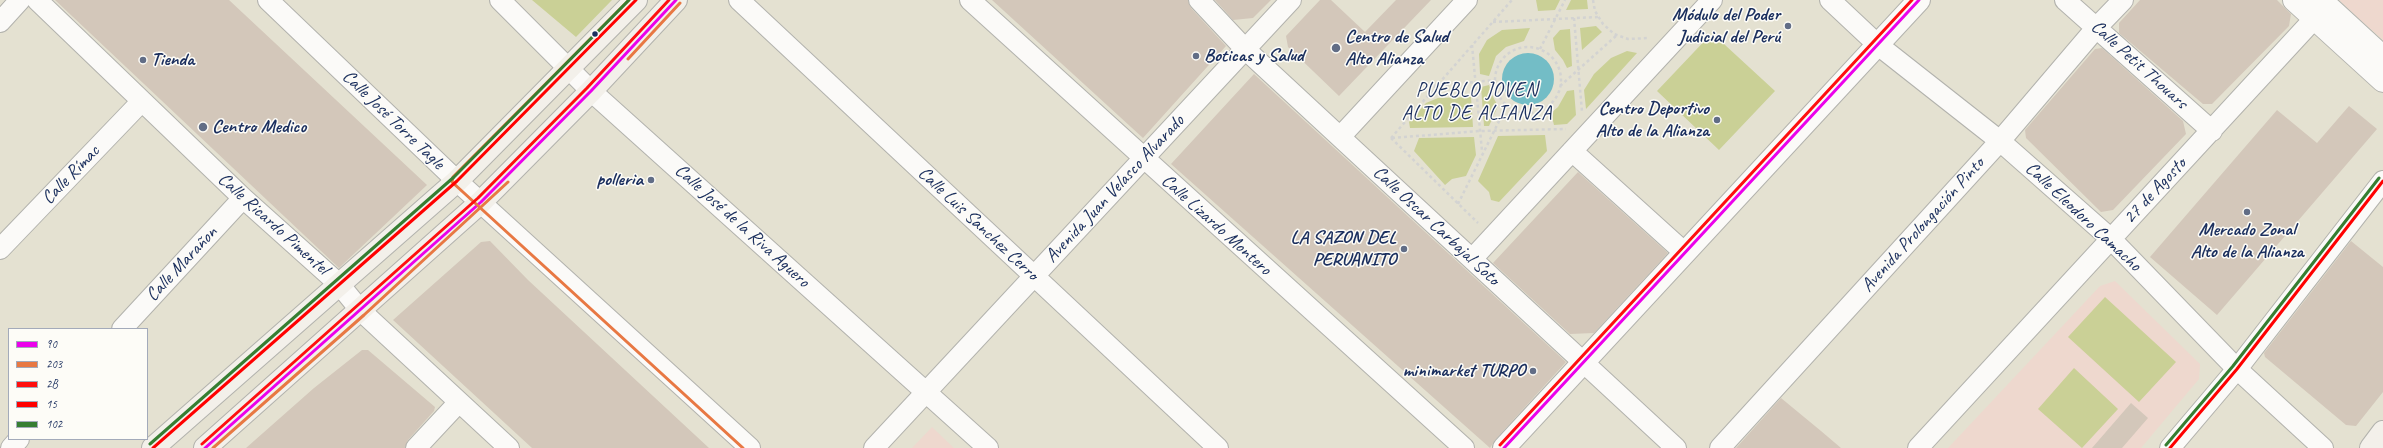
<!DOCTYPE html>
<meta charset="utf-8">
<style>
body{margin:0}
#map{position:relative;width:2383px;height:448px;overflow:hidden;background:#e4e1d1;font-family:Caveat,sans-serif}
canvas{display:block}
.legend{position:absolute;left:8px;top:328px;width:140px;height:112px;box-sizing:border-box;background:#fdfcf7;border:1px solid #a3aaba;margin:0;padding:5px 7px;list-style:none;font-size:12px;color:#1b2f5e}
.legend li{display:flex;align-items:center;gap:8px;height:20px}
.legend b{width:20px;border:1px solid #a3aaba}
</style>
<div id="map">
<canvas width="2383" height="448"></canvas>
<ul class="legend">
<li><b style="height:5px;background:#eb01eb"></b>90</li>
<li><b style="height:5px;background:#e87843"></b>203</li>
<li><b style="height:5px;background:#ff0f0f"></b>2B</li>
<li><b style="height:5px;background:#f00"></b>15</li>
<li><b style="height:5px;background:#367e32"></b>102</li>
</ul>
</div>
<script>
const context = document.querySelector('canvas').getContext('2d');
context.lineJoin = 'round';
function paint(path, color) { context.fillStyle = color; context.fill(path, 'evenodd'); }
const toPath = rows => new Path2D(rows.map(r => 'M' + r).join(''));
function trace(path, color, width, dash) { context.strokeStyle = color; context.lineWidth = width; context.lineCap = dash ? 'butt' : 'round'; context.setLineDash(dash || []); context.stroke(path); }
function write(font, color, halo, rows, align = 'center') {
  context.font = font + ' Caveat,sans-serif'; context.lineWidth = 3; context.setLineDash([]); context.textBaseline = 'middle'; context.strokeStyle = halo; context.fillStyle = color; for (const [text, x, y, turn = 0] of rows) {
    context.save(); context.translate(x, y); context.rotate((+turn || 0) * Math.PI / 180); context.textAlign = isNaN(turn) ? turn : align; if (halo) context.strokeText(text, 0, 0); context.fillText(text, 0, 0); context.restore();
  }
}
const built = toPath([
 [2339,0,2383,0,2383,40,2357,17],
 [2115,281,2200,364,2199,379,2141,448,1948,448,2100,286],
 [932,427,954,448,912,448]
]);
const green = toPath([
 [532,0,612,0,576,37],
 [1536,0,1560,0,1555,10,1538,11],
 [1571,0,1587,0,1588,9,1566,10],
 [1596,26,1602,32,1582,50,1580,28],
 [1530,28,1524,41,1506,47,1496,56,1489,76,1480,74,1479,54,1487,40,1502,30],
 [1570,29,1572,66,1567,68,1563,60,1555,50,1553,38,1560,30],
 [1712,33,1775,91,1719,150,1657,91],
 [1627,51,1637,53,1586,109,1584,90,1594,74,1611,58],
 [1489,85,1492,95,1498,106,1489,126,1484,126,1481,87],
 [1574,90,1576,115,1567,124,1554,125,1551,113,1558,107,1567,91],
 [1471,97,1473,127,1410,128,1409,122,1426,103,1438,98],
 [1545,135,1547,151,1499,202,1491,200,1489,192,1478,181,1498,136],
 [1474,137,1476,155,1466,176,1452,179,1445,185,1414,151,1419,138],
 [2105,297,2176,362,2139,402,2068,337],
 [2074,368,2118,409,2082,448,2038,409]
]);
const water = toPath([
 '1502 79a26 26 0 1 1 52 0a26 26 0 1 1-52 0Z'
]);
const building = toPath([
 [55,0,229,0,427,185,339,268],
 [992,0,1188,0,1191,8,1226,46,1143,138],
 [1215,0,1271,0,1253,18,1233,20],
 [1320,0,1331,0,1365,32,1396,0,1431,0,1339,96,1288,47,1286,36],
 [2140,0,2277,0,2291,14,2289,26,2212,104,2203,104,2119,33,2119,23],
 [2102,48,2183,121,2186,134,2113,210,2101,212,2026,138,2025,130,2095,49],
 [1254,74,1566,362,1495,440,1490,448,1171,164],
 [2349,106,2377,129,2217,315,2150,257,2277,110,2317,143],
 [1578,172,1668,253,1594,333,1570,334,1493,263],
 [490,241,528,280,709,448,532,448,393,320,481,242],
 [2351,241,2383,267,2383,392,2356,426,2346,425,2265,357,2264,353],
 [362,350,368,350,435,407,434,411,408,440,405,448,246,448,314,388],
 [1781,398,1821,431,1841,448,1736,448],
 [2131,403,2148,418,2122,448,2092,448]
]);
const path = toPath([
 [1593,0,1595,11,1603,24,1614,34,1628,39,1649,38],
 [1574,18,1582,112],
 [1493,22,1598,17],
 [1472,45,1482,151],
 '1495 80a33 33 0 1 1 66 0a33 33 0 1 1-66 0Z',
 [1540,49,1565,0],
 [1434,86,1495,80],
 [1560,86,1617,35],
 [1391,138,1478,223],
 [1391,138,1512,0],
 [1392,138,1480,131,1566,129],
 [1458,204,1507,105]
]);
const minor = toPath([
 [37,0,243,198,339,284,361,311,509,448],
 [268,0,457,181,750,448],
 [500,0,591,91,988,448],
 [739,0,1218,448],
 [970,0,1464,448],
 [1199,0,1246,50,1676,448],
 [1830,0,1878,45,2000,141,2110,238,2237,369,2323,448],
 [2065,0,2212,131],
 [0,22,20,0],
 [1340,137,1467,0],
 [1572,151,1685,253],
 [0,249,142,101],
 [1472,259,1712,0],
 [122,329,243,198],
 [11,448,19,439],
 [416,448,459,402],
 [874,448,1291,0],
 [1720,448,2000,141,2097,27,2123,0],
 [1918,448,2325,7],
 [2170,448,2237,369,2383,181]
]);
const tertiary = toPath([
 [2294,0,2383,81],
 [2321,0,2383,57],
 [1504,448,1919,0]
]);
const secondary = toPath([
 [153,448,457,181,636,0],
 [205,448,481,202,591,91,676,0],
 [2371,448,2383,432]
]);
const bus1 = toPath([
 [205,448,481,202,591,91,676,0],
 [1504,448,1919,0]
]);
const bus2 = toPath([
 [629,0,453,177,452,182,743,448],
 [628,59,680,3],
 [213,448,364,315,508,182]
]);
const bus3 = toPath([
 [202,444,478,198,587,88,669,0],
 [1500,445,1912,0]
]);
const bus4 = toPath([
 [153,448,457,181,636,0],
 [2170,448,2237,369,2383,181]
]);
const bus5 = toPath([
 [150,444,454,177,629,0],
 [2166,445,2233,366,2379,178]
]);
const markers = [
 [1788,26,4,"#616d86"],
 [595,34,3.5,"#1b2f5e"],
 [1336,48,5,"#616d86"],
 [1196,56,4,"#616d86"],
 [143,60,4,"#616d86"],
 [1717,120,4,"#616d86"],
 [203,127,5,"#616d86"],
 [651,180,4,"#616d86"],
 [2247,212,4,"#616d86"],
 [1404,249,4,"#616d86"],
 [1533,371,4,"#616d86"]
];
const poiNames = [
 ["Módulo del Poder",1780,15],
 ["Judicial del Perú",1780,37],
 ["Centro de Salud",1345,37,"left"],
 ["Alto Alianza",1345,59,"left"],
 ["Boticas y Salud",1204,56,"left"],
 ["Tienda",151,60,"left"],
 ["Centro Deportivo",1709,109],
 ["Alto de la Alianza",1709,131],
 ["Centro Medico",212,127,"left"],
 ["polleria",643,180],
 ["Mercado Zonal",2247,230,"center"],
 ["Alto de la Alianza",2247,252,"center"],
 ["LA SAZON DEL",1396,238],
 ["PERUANITO",1396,260],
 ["minimarket TURPO",1525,371]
];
const streetNames = [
 ["Calle Petit Thouars",2139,65,42],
 ["Calle José Torre Tagle",393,120,44],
 ["Calle Rímac",71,175,-46],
 ["Avenida Juan Velasco Alvarado",1115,189,-47],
 ["27 de Agosto",2155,191,-47],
 ["Calle Eleodoro Camacho",2083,217,43],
 ["Calle Ricardo Pimentel",273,224,42],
 ["Calle Luis Sanchez Cerro",978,224,43],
 ["Calle Lizardo Montero",1216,225,42],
 ["Avenida Prolongación Pinto",1923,225,-48],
 ["Calle José de la Riva Aguero",742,226,42],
 ["Calle Oscar Carbajal Soto",1436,226,43],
 ["Calle Marañon",182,264,-47]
];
const neighbourhoodNames = [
 ["PUEBLO JOVEN",1477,91],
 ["ALTO DE ALIANZA",1477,114]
];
paint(built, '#eed8ce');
paint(green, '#cad096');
paint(water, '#73bdc6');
paint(building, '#d3c7ba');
trace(minor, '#b2b2ad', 22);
trace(tertiary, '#b2b2ad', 24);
trace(secondary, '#b2b2ad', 24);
trace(path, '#d3d3d2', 2.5, [3, 3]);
trace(minor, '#fbfaf8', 20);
trace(tertiary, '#fbfaf8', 22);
trace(secondary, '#f3f0ea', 22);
trace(bus1, '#eb01eb', 3);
trace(bus2, '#e87843', 3);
trace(bus3, '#ff0f0f', 3);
trace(bus4, '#f00', 3);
trace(bus5, '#367e32', 3);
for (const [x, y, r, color] of markers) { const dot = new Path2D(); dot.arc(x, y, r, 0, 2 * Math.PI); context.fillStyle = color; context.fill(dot); trace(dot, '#fdfcf7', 1.5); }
write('bold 19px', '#1b2f5e', '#fdfcf7', poiNames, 'right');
write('19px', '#1b2f5e', '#fdfcf7', streetNames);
context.letterSpacing = '1px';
write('20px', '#1b2f5e', '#fdfcf7', neighbourhoodNames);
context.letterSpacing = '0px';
</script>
